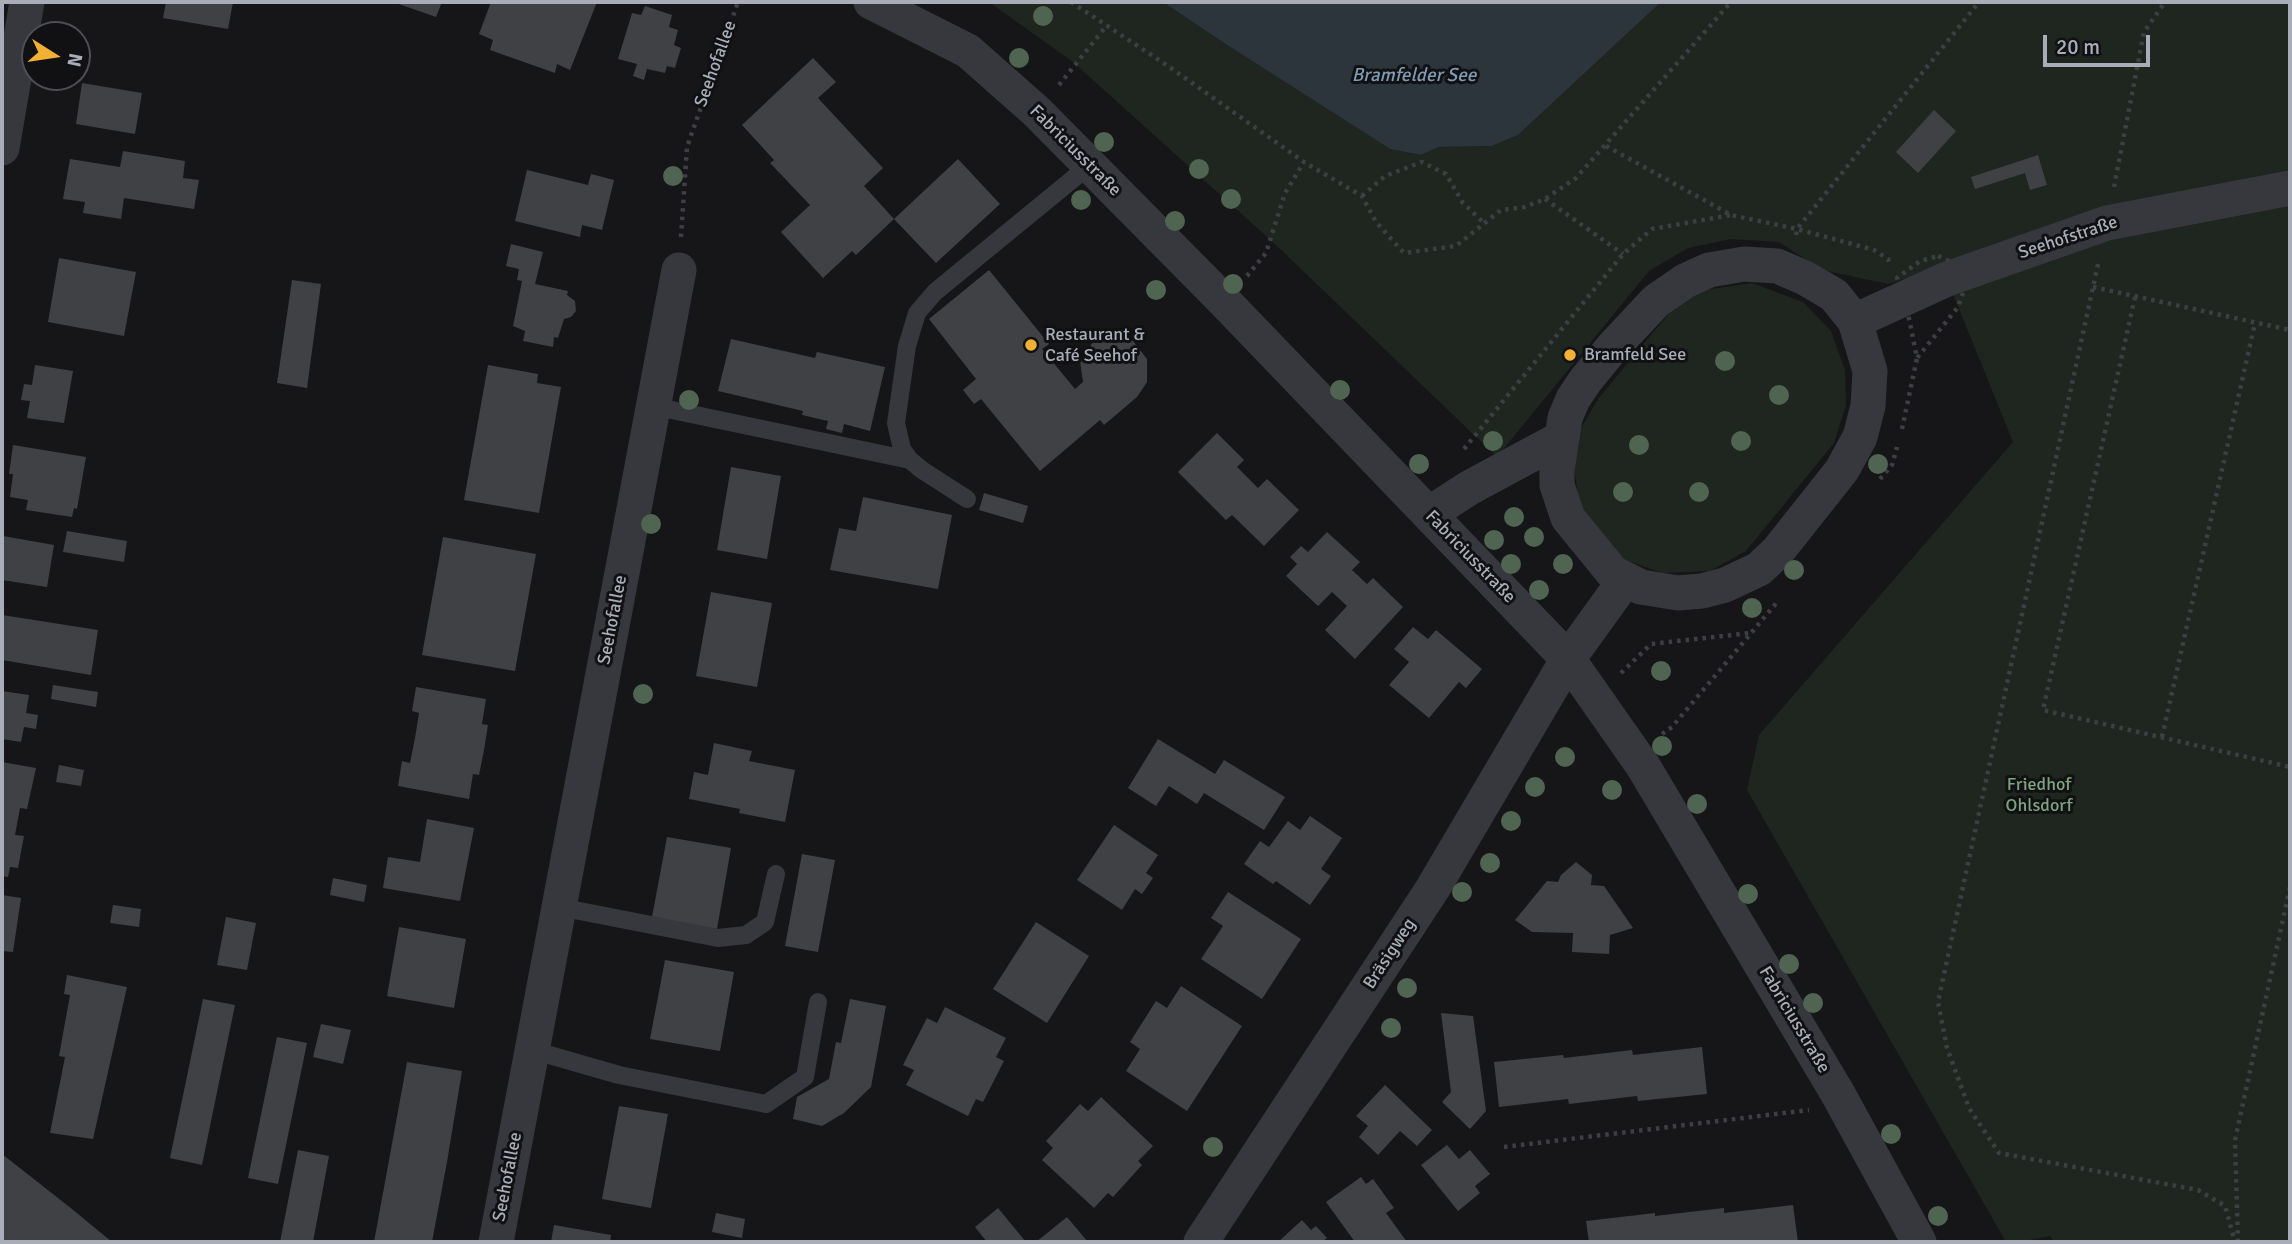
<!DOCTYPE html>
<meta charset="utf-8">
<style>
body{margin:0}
#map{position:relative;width:2292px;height:1244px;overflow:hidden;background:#161618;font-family:Signika,sans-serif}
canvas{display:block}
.frame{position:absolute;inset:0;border:4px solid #a8adb8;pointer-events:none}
.north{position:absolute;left:21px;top:21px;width:70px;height:70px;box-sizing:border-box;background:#111113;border:2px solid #4d4f55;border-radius:50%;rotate:102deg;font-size:19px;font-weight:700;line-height:28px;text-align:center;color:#a8adb8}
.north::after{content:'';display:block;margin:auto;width:24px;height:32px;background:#f2b134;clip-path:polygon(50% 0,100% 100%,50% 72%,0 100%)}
.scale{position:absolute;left:2043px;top:35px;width:107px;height:32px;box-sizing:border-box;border:4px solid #a8adb8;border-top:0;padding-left:9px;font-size:21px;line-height:24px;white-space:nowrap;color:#a8adb8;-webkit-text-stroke:5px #111113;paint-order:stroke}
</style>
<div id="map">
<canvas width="2292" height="1244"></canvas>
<div class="frame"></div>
<div class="north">N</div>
<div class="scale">20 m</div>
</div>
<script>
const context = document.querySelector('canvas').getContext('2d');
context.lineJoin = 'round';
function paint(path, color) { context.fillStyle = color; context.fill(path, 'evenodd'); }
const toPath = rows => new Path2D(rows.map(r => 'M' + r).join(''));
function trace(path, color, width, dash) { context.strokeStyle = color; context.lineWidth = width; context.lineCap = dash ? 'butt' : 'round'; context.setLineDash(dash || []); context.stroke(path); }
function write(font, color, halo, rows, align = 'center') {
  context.font = font + ' Signika,sans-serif'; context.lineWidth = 6; context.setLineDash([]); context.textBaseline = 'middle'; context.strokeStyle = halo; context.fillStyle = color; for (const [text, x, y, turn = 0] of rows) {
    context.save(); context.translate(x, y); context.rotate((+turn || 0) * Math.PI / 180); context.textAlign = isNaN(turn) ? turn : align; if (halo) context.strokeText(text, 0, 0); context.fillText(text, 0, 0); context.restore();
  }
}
const green = toPath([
 [989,2,1163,2,1224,43,1390,149,1421,155,1439,147,1492,146,1518,135,1661,2,2290,2,2290,1242,2054,1242,2050,1236,2019,1242,2006,1242,1747,790,1759,735,2013,442,1942,267,1888,284,1822,270,1779,242,1731,239,1688,248,1649,271,1497,457,1276,245,1073,62],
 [1752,283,1803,302,1831,331,1845,370,1846,405,1834,443,1746,551,1710,571,1662,573,1620,558,1580,507,1574,468,1580,430,1598,399,1675,306,1705,290]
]);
const water = toPath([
 [1163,2,1661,2,1518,135,1492,146,1439,147,1421,155,1390,149,1224,43]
]);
const building = toPath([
 [166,2,233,2,228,29,163,18],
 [393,2,442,2,436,17],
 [491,2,597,2,570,70,557,64,555,73,490,50,493,40,479,34],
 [645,6,672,15,669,27,678,30,674,45,681,48,675,68,667,66,665,73,647,69,644,80,633,76,637,64,618,59,632,13,641,15],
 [813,58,836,82,818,98,883,168,864,186,894,219,856,255,852,251,823,278,781,232,810,205,770,163,774,160,742,125],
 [82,83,142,93,135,134,76,124],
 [1934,110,1956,131,1918,173,1896,152],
 [123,151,185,161,183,178,199,180,194,209,124,198,121,219,83,213,85,202,63,199,70,159,120,167],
 [2038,155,2047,185,2030,190,2025,173,1975,189,1971,177],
 [958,159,1000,204,936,263,894,219],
 [527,170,588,185,591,174,614,180,602,230,582,225,580,237,515,221],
 [511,244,543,252,535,284,568,291,567,295,575,301,576,311,571,317,564,319,558,338,554,337,553,347,523,341,525,331,513,326,522,281,517,280,519,269,506,266],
 [59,258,136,272,124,336,48,322],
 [989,270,1049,344,1042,349,1075,389,1083,382,1080,361,1093,342,1114,335,1133,341,1147,359,1147,382,1137,397,1104,425,1100,420,1040,471,981,399,974,404,963,390,976,379,929,319],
 [292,280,321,284,307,388,277,383],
 [731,339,815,358,817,352,885,367,870,431,844,424,842,433,826,429,828,421,802,415,803,411,718,391],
 [35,365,73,371,64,423,27,418,30,401,21,400,24,384,32,385],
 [488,365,538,374,537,383,561,387,539,513,464,500],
 [1217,433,1244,460,1237,467,1258,488,1267,479,1299,510,1264,546,1232,515,1226,520,1178,472],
 [13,445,86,457,77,509,74,508,72,517,26,510,28,500,10,497,13,474,9,474],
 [731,467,781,476,767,559,717,550],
 [984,493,1028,506,1023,523,979,510],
 [863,497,952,515,938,589,830,570,839,528,856,531],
 [67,531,127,541,124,562,63,552],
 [1327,532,1360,562,1352,570,1367,584,1373,578,1403,607,1355,659,1325,630,1347,606,1332,592,1318,606,1286,576,1297,564,1290,557,1301,546,1308,552],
 [3,536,54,545,47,587,2,580],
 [443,537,536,554,515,671,422,655],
 [711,592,772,603,757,687,696,676],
 [2,615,98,630,91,675,2,660],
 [1413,627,1428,639,1436,630,1482,669,1466,688,1459,682,1429,718,1389,685,1409,662,1394,649],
 [53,685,98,692,96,707,51,699],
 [416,687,486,699,482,724,488,725,484,750,479,775,473,774,469,799,398,786,402,761,410,763,415,738,419,713,412,711],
 [2,691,29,695,26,713,38,715,36,729,24,727,21,742,2,739],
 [1158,739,1215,774,1224,760,1285,797,1264,830,1204,793,1197,804,1169,786,1156,806,1128,788],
 [714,743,752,751,749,761,795,770,785,822,739,813,740,809,689,799,694,772,708,775],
 [2,762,36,768,27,809,20,808,15,835,24,836,18,868,10,867,8,877,2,876],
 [59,765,84,770,81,786,56,782],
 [1310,816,1342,838,1321,869,1331,876,1310,905,1276,881,1273,884,1244,864,1260,841,1269,847,1288,821,1300,830],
 [427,819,474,828,460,901,383,888,388,857,420,862],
 [1114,825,1158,855,1146,873,1153,878,1142,894,1135,889,1122,910,1077,880],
 [667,837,731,848,717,929,652,917],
 [802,854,835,860,818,952,785,946],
 [1576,862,1592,875,1591,885,1604,886,1633,928,1610,935,1609,954,1572,952,1573,933,1532,932,1515,920,1547,881,1558,882,1561,875],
 [333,878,367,885,364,902,330,895],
 [1228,892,1301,939,1262,999,1201,959,1223,926,1211,918],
 [2,895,21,898,13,952,2,951],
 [113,905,141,909,139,927,110,923],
 [226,917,256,923,247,970,217,965],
 [1036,922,1089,956,1047,1023,993,989],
 [399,927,466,939,454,1008,387,996],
 [665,960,734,972,720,1051,650,1039],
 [67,975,127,987,93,1139,50,1133,65,1057,59,1056,70,995,64,994],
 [1181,986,1242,1026,1187,1111,1126,1071,1140,1049,1130,1042,1156,1001,1167,1008],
 [203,999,235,1005,202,1165,170,1158],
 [850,999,886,1006,871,1087,844,1113,822,1126,793,1119,797,1097,829,1079,836,1042,841,1043],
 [945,1007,1006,1038,996,1057,1004,1061,983,1102,976,1099,968,1116,906,1085,914,1070,903,1065,927,1018,937,1023],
 [1441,1013,1473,1016,1486,1111,1470,1129,1442,1102,1451,1092],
 [321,1024,351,1030,343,1064,313,1057],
 [277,1037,307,1043,278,1184,248,1178],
 [1702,1047,1707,1094,1638,1101,1637,1096,1569,1104,1568,1099,1499,1107,1494,1062,1563,1055,1564,1058,1632,1050,1633,1055],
 [407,1062,462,1071,447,1162,432,1242,374,1242],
 [1385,1085,1432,1130,1417,1146,1400,1131,1378,1155,1359,1137,1368,1126,1356,1116],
 [1101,1097,1153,1146,1138,1161,1142,1165,1113,1197,1108,1193,1094,1208,1042,1160,1053,1148,1046,1141,1080,1104,1088,1111],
 [619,1106,668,1114,651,1208,602,1199],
 [1447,1145,1459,1159,1470,1150,1490,1174,1475,1186,1480,1193,1458,1211,1421,1165],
 [298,1150,329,1156,313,1242,280,1242],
 [2,1154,72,1209,112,1242,2,1242],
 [1361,1177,1366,1184,1373,1179,1394,1208,1386,1213,1407,1242,1355,1242,1326,1202],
 [1793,1205,1798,1242,1589,1242,1586,1221,1655,1213,1655,1216,1724,1208,1724,1213],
 [998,1208,1026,1242,987,1242,975,1227],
 [716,1213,745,1219,742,1238,712,1232],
 [1067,1217,1088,1242,1036,1242],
 [1302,1220,1311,1230,1316,1226,1327,1238,1322,1242,1278,1242],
 [554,1225,611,1235,610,1242,551,1242]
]);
const path = toPath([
 [1071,2,1168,66,1304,162,1362,196,1376,222,1404,253,1456,246,1501,210,1525,207,1545,199,1576,178,1731,2],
 [1059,85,1107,25],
 [1606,146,1731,215,1797,229,1874,250,1888,259,1891,266],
 [2114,187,2144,32,2165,2],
 [1362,196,1385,176,1422,162,1446,174,1463,203,1484,223],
 [1545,199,1623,254],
 [1796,235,1797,229,1979,2],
 [681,237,687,147,738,2],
 [1938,256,1971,271,1958,307,1917,358,1905,299,1897,278,1920,261,1938,256],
 [2098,264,1938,1002,1947,1048,1969,1108,1999,1153,2198,1190,2225,1206,2235,1242],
 [1247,276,1266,253,1285,193,1304,162],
 [2093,287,2290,330],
 [2135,297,2043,710,2290,767],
 [1902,429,1917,358],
 [1464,449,1623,254,1652,229,1731,215],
 [1880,479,1892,465,1897,447],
 [1621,673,1651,644,1750,633],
 [1662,734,1672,727,1778,601],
 [2162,737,2255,323],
 [1504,1147,1809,1110],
 [2238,1242,2235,1140,2290,887]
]);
const lane = toPath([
 [653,406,910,460],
 [967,499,922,470,910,460,902,449,896,423,907,346,917,313,935,292,1090,165],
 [559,907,718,938,746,935,765,922,776,874],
 [532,1050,619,1075,766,1104,805,1077,818,1002]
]);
const street = toPath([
 [871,2,968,51,1037,112,1224,301,1568,659,1643,766,1838,1094,1919,1242],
 [2,148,27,2],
 [1744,264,1777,266,1805,278,1834,295,1855,321,1870,371,1868,406,1860,437,1842,470,1777,552,1759,569,1725,585,1702,591,1678,593,1641,587,1613,573,1568,518,1557,485,1557,470,1565,418,1573,399,1585,381,1612,348,1656,301,1685,281,1709,270,1744,264],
 [1855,321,1947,279,2107,223,2290,188],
 [1429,514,1469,488,1560,439],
 [496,1242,679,270],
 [1201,1242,1433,888,1568,659,1625,580]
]);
const trees = [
 [1043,16],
 [1019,58],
 [1104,142],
 [1199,169],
 [673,176],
 [1231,199],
 [1081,200],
 [1175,221],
 [1233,284],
 [1156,290],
 [1725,361],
 [1340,390],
 [1779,395],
 [689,400],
 [1493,441],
 [1741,441],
 [1639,445],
 [1419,464],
 [1878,464],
 [1623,492],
 [1699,492],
 [1514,517],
 [651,524],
 [1534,537],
 [1494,540],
 [1511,564],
 [1563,564],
 [1794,570],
 [1539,590],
 [1752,608],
 [1661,671],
 [643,694],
 [1662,746],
 [1565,757],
 [1535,787],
 [1612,790],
 [1697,804],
 [1511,821],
 [1490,863],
 [1462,892],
 [1748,894],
 [1789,964],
 [1407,988],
 [1813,1003],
 [1391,1028],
 [1891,1134],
 [1213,1147],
 [1938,1216]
];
const markers = [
 [1031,345,7,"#f2b134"],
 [1570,355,7,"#f2b134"]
];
const streetNames = [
 ["Seehofallee",716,64,-70],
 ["Fabriciusstraße",1075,151,45],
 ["Seehofstraße",2068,238,-18],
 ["Fabriciusstraße",1470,557,46],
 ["Seehofallee",613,620,-79],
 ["Bräsigweg",1390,954,-57],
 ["Fabriciusstraße",1794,1020,59],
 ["Seehofallee",508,1177,-79]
];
const poiNames = [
 ["Restaurant &",1045,335],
 ["Café Seehof",1045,356],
 ["Bramfeld See",1584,355]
];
const parkNames = [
 ["Friedhof",2039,785],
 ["Ohlsdorf",2039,806]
];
const waterNames = [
 ["Bramfelder See",1414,76]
];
paint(green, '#1e261f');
paint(water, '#2c353c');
paint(building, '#404145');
trace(path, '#3d3f44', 4.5, [3.5, 5]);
trace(lane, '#37383d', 18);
trace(street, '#37383d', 35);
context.fillStyle = '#506452';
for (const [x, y] of trees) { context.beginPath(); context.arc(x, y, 10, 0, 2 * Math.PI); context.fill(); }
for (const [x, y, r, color] of markers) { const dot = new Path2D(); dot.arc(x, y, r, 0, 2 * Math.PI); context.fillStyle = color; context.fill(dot); trace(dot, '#111113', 2.5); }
write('18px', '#a8adb8', '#111113', streetNames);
write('18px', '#a8adb8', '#111113', poiNames, 'left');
write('18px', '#7fa381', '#111113', parkNames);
write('italic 19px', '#7f9bb3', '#111113', waterNames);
</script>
